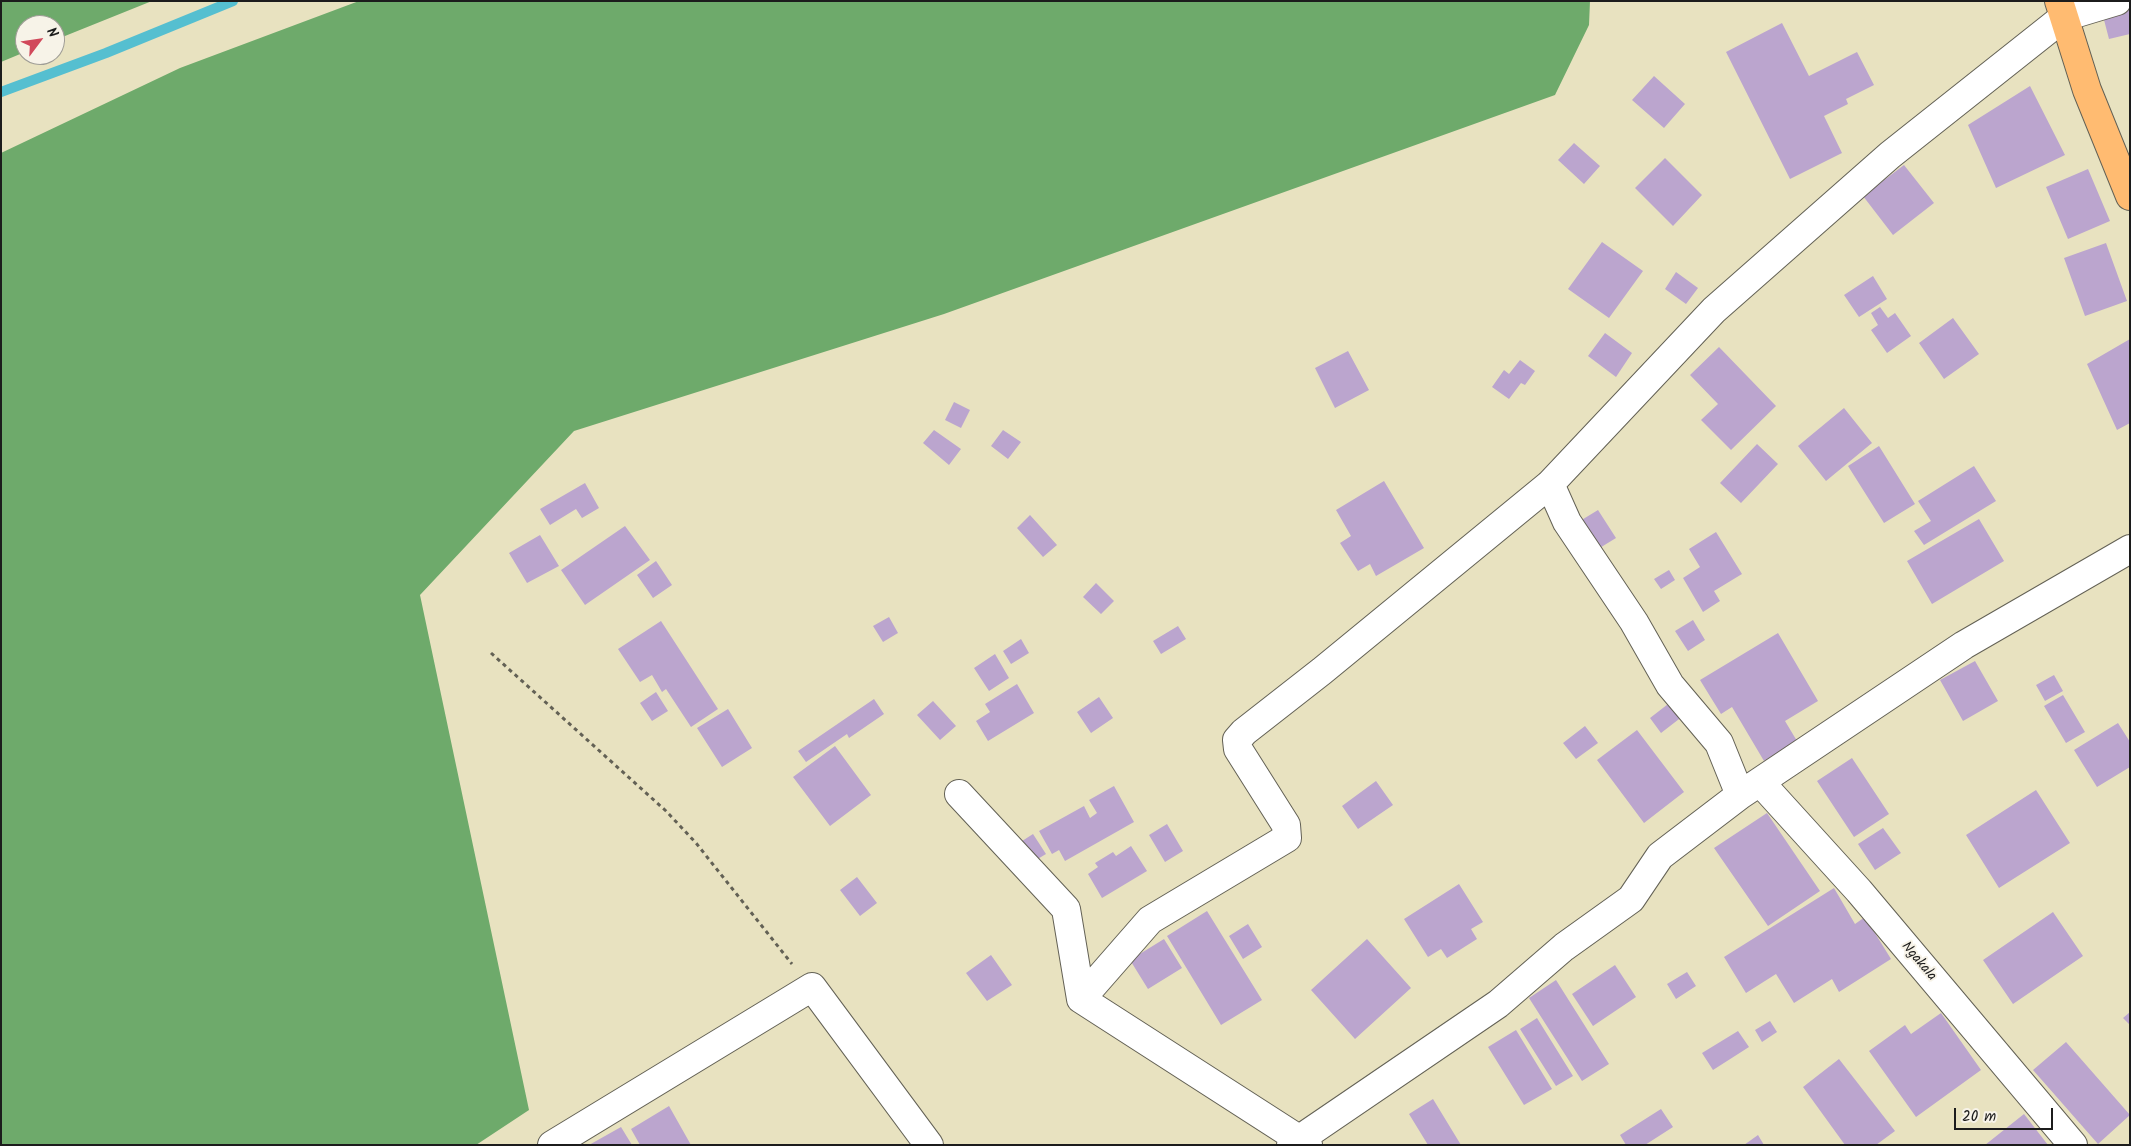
<!DOCTYPE html>
<style>
body{margin:0}
#map{position:relative;width:2131px;height:1146px;overflow:hidden;background:#e8e2c0;font-family:Kalam,sans-serif}
canvas{display:block}
.frame{position:absolute;inset:0;border:2px solid #1c1c1c;pointer-events:none}
.north{position:absolute;left:15px;top:15px;width:50px;height:50px;box-sizing:border-box;background:#f7f3e8;border:1px solid #9f9d96;border-radius:50%;rotate:59deg;font-size:14px;font-weight:700;line-height:20px;text-align:center;color:#1c1c1c}
.north::after{content:'';display:block;margin:auto;width:18px;height:22px;background:#d1495b;clip-path:polygon(50% 0,100% 100%,50% 72%,0 100%)}
.scale{position:absolute;left:1954px;top:1108px;width:99px;height:22px;box-sizing:border-box;border:2px solid #1c1c1c;border-top:0;padding-left:6px;font-size:15px;line-height:18px;white-space:nowrap;color:#1c1c1c;-webkit-text-stroke:4px #f7f3e8;paint-order:stroke}
</style>
<div id="map">
<canvas width="2131" height="1146"></canvas>
<div class="frame"></div>
<div class="north">N</div>
<div class="scale">20 m</div>
</div>
<script>
const context = document.querySelector('canvas').getContext('2d');
context.lineJoin = 'round';
function paint(path, color) { context.fillStyle = color; context.fill(path, 'evenodd'); }
const toPath = rows => new Path2D(rows.map(r => 'M' + r).join(''));
function trace(path, color, width, dash) { context.strokeStyle = color; context.lineWidth = width; context.lineCap = dash ? 'butt' : 'round'; context.setLineDash(dash || []); context.stroke(path); }
function write(font, color, halo, rows, align = 'center') {
  context.font = font + ' Kalam,sans-serif'; context.lineWidth = 4; context.setLineDash([]); context.textBaseline = 'middle'; context.strokeStyle = halo; context.fillStyle = color; for (const [text, x, y, turn = 0] of rows) {
    context.save(); context.translate(x, y); context.rotate((+turn || 0) * Math.PI / 180); context.textAlign = isNaN(turn) ? turn : align; if (halo) context.strokeText(text, 0, 0); context.fillText(text, 0, 0); context.restore();
  }
}
const forest = toPath([
 [1,1,152,1,55,40,55,25,25,25,25,52,1,62],
 [359,1,1590,1,1589,25,1555,95,944,314,574,431,420,595,529,1110,476,1145,1,1145,1,153,180,68]
]);
const stream = toPath([
 [1,92,106,53,233,1]
]);
const building = toPath([
 [2130,6,2130,34,2109,39,2103,16],
 [1782,23,1809,76,1857,52,1874,85,1846,99,1848,104,1824,116,1842,153,1790,179,1726,52],
 [1654,76,1685,104,1664,128,1632,100],
 [2030,86,2065,155,1996,188,1968,125],
 [1574,143,1600,166,1584,184,1558,160],
 [1665,158,1702,195,1673,226,1635,188],
 [1904,165,1934,203,1893,235,1863,196],
 [2088,169,2110,221,2068,239,2046,187],
 [1602,242,1643,271,1609,318,1568,289],
 [2106,243,2127,301,2085,316,2064,258],
 [1676,272,1698,288,1686,304,1665,289],
 [1873,276,1887,299,1859,317,1844,295],
 [1880,307,1888,318,1895,313,1911,336,1887,353,1871,330,1878,325,1871,313],
 [1953,318,1979,354,1944,379,1919,343],
 [1605,333,1632,353,1616,377,1588,356],
 [2130,339,2130,423,2117,430,2087,364],
 [1719,347,1776,406,1731,450,1701,420,1718,404,1690,375],
 [1348,351,1369,390,1335,408,1315,368],
 [1520,360,1535,371,1525,385,1521,383,1509,399,1492,387,1504,370,1509,374],
 [954,402,970,410,961,428,945,420],
 [1844,408,1872,443,1826,481,1798,446],
 [934,430,961,449,949,465,923,443],
 [1003,430,1021,442,1008,459,991,446],
 [1757,444,1778,464,1741,503,1720,483],
 [1879,446,1915,504,1884,523,1848,466],
 [1974,466,1996,501,1924,545,1914,531,1931,521,1918,501],
 [1384,481,1424,548,1376,576,1370,564,1358,571,1340,543,1351,536,1336,510],
 [585,483,599,508,582,518,576,509,550,525,540,509],
 [1598,510,1616,538,1598,549,1580,521],
 [1030,515,1057,545,1043,557,1017,528],
 [1979,519,2004,561,1932,604,1907,561],
 [625,526,650,560,585,605,561,570],
 [1716,532,1742,574,1714,591,1720,601,1703,612,1683,578,1700,567,1689,549],
 [540,535,559,566,527,583,509,553],
 [656,561,672,585,653,598,637,575],
 [1669,570,1675,580,1661,589,1654,579],
 [1096,583,1114,601,1101,614,1083,597],
 [889,617,898,633,883,642,873,626],
 [1693,620,1705,640,1688,651,1675,631],
 [661,621,718,709,691,727,666,689,662,692,652,675,640,682,618,649],
 [1178,626,1186,639,1161,654,1153,641],
 [1778,633,1818,701,1785,721,1797,741,1764,761,1732,707,1721,714,1700,680],
 [1021,639,1029,653,1011,664,1003,651],
 [995,654,1009,678,989,691,974,668],
 [1975,661,1998,701,1963,721,1940,680],
 [2054,675,2063,691,2045,701,2036,685],
 [1017,684,1034,713,988,741,976,721,990,712,985,704],
 [656,692,668,711,652,721,640,703],
 [2063,695,2085,732,2066,743,2044,706],
 [1099,697,1113,718,1091,733,1077,712],
 [874,699,884,714,849,738,847,734,806,762,798,751],
 [933,701,956,726,940,740,917,715],
 [1672,701,1683,716,1661,733,1650,718],
 [728,709,752,748,722,767,697,728],
 [2118,723,2130,742,2130,767,2097,787,2074,750],
 [1585,726,1598,743,1576,759,1563,743],
 [1637,730,1684,792,1644,823,1597,760],
 [835,746,871,795,830,826,793,777],
 [1852,758,1889,814,1854,837,1817,781],
 [1376,781,1393,805,1358,829,1342,806],
 [1114,786,1134,822,1065,861,1059,850,1052,854,1039,831,1084,806,1090,818,1097,813,1089,800],
 [2036,790,2070,843,1999,888,1966,835],
 [1767,813,1820,891,1768,926,1714,848],
 [1167,824,1183,851,1165,862,1149,835],
 [1883,828,1901,853,1875,870,1858,844],
 [1033,834,1046,854,1031,863,1019,843],
 [1131,846,1147,871,1102,898,1088,874,1098,867,1095,863,1113,852,1116,856],
 [857,877,877,903,860,916,840,890],
 [1459,884,1483,922,1471,929,1477,939,1447,958,1441,949,1428,957,1404,919],
 [1834,888,1855,924,1865,917,1891,959,1839,992,1832,979,1794,1003,1776,974,1746,993,1724,957],
 [1207,911,1262,1000,1221,1025,1167,936],
 [2053,912,2083,956,2013,1004,1983,960],
 [1248,924,1262,947,1243,959,1229,936],
 [1164,939,1182,968,1148,989,1130,960],
 [1367,939,1411,988,1355,1039,1311,990],
 [991,955,1012,985,987,1001,966,973],
 [1615,965,1636,997,1593,1026,1572,994],
 [1687,972,1696,986,1676,999,1667,984],
 [1556,980,1609,1064,1582,1081,1529,998],
 [2130,1012,2130,1025,2123,1018],
 [1941,1013,1981,1070,1916,1117,1869,1051,1905,1025,1911,1034],
 [1537,1018,1573,1076,1556,1086,1520,1029],
 [1770,1021,1777,1032,1762,1042,1755,1030],
 [1516,1030,1552,1089,1524,1105,1488,1047],
 [1738,1031,1749,1047,1713,1070,1702,1053],
 [2066,1042,2130,1115,2098,1144,2033,1070],
 [1839,1059,1895,1131,1876,1145,1845,1145,1803,1087],
 [1433,1099,1461,1145,1428,1145,1409,1114],
 [669,1106,691,1145,640,1145,631,1129],
 [1661,1109,1673,1127,1645,1145,1626,1145,1620,1135],
 [2024,1114,2048,1145,1985,1145],
 [621,1127,632,1145,589,1145],
 [1758,1135,1764,1145,1744,1145]
]);
const path = toPath([
 [491,653,666,811,696,843,792,964]
]);
const street = toPath([
 [1550,484,1567,522,1634,622,1670,685,1719,743,1740,795],
 [1760,782,1859,891,2073,1145],
 [959,794,1066,909,1081,999,1308,1145],
 [1081,999,1150,920,1287,838,1286,825,1238,749,1237,740,1244,732,1322,671,1550,484,1714,310,1890,155,2064,17,2117,1],
 [552,1145,812,987,929,1145],
 [1291,1145,1498,1004,1564,947,1631,899,1660,856,1740,795,1964,645,2130,549]
]);
const highway = toPath([
 [2059,1,2087,90,2130,196]
]);
const streetNames = [
 ["Ngakala",1918,962,50]
];
paint(forest, '#6eaa6b');
trace(stream, '#55bfd0', 10);
paint(building, '#bba5ce');
trace(street, '#636155', 30);
trace(highway, '#636155', 30);
trace(path, '#636155', 3, [4, 4]);
trace(street, '#fff', 28);
trace(highway, '#ffbb71', 28);
write('14px', '#1c1c1c', '#f7f3e8', streetNames);
</script>
